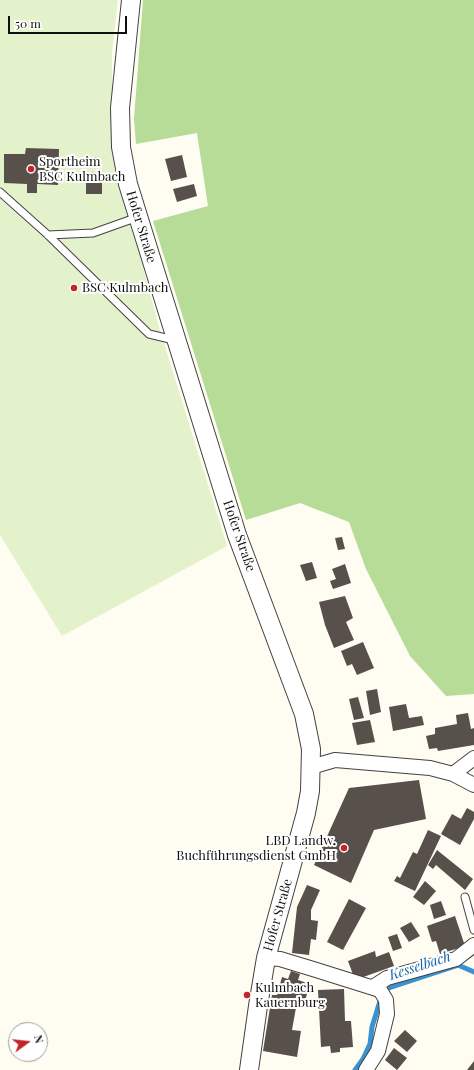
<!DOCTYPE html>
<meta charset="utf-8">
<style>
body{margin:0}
#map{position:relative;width:474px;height:1070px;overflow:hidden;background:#fffcf1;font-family:"Playfair Display",serif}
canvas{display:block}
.north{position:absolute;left:8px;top:1022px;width:40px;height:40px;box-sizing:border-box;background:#fff;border:1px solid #9f9f9f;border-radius:50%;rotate:75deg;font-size:11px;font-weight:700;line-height:16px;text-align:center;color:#0f0f0f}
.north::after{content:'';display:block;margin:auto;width:14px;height:18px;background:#c22429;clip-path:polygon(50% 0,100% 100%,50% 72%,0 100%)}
.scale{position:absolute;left:8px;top:16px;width:119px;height:18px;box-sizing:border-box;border:2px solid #0f0f0f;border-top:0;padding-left:5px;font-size:12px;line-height:14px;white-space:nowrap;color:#0f0f0f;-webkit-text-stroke:3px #fff;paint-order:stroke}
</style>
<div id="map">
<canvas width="474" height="1070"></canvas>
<div class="north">N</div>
<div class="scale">50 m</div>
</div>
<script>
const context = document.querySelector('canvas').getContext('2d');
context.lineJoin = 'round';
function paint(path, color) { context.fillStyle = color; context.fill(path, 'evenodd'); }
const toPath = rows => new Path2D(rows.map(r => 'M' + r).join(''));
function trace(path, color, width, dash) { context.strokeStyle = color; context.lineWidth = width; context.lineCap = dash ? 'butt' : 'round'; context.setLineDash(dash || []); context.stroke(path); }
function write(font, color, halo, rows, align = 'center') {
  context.font = font + ' "Playfair Display",serif'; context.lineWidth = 4; context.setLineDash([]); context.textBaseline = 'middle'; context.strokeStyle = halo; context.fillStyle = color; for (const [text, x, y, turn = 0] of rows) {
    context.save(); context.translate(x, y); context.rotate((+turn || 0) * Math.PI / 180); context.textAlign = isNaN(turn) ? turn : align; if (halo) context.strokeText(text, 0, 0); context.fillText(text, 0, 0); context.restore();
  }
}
const forest = toPath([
 [143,0,474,0,474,694,446,696,410,656,366,569,349,522,300,503,246,520,153,221,208,206,197,133,136,144,134,119]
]);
const pitch = toPath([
 [0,0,118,0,112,53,112,148,121,197,138,249,159,327,227,546,62,636,0,535]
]);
const stream = toPath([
 [355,1070,363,1059,370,1044,372,1027,380,1001,388,988,458,965,474,972]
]);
const building = toPath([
 [26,148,59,149,58,185,37,184,37,193,27,193,27,184,4,183,4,154,25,154],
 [182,155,187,177,171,181,165,159],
 [87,157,98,157,98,168,88,168],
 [86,172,102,172,102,194,86,194],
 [194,184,197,196,177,202,173,189],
 [342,537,345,549,338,550,335,538],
 [312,562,317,578,306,581,300,565],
 [345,564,351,583,333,589,330,581,336,579,332,569],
 [345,596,353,618,346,622,354,640,334,648,325,625,319,602],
 [363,642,374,668,357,675,352,664,347,666,341,651],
 [377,689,381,712,370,715,366,691],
 [358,697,364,718,354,720,349,699],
 [406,704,409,718,422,716,424,725,393,731,389,707],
 [468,713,471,729,474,728,474,745,438,751,437,748,429,749,426,736,435,734,435,728,457,724,456,715],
 [370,720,375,742,357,745,352,723],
 [419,780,426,819,374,830,351,883,314,865,349,788],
 [467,808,474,812,474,819,460,845,441,834,452,814,461,819],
 [428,830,441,836,415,891,394,881,397,876,400,878,413,852,417,854],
 [437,850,473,879,465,890,436,865,433,869,428,865],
 [425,881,436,891,424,905,413,897],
 [307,885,320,890,311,910,311,920,318,921,316,940,311,939,309,955,292,953,297,907],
 [349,899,366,908,343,950,327,942],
 [441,901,446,915,434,919,430,905],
 [455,916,465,946,440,954,436,941,432,942,427,926],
 [411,922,420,936,409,942,400,928],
 [397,934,402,948,393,951,388,937],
 [375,951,376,957,389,952,394,966,355,980,348,961],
 [291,971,300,974,298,980,310,984,304,1004,297,1002,292,1030,301,1031,297,1057,263,1051,272,995,277,995,282,977,288,979],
 [344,989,345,1021,351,1021,353,1047,340,1048,340,1052,331,1053,330,1046,321,1047,318,990],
 [405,1030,417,1041,407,1052,394,1041],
 [394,1048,407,1058,397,1070,385,1060],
 [474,1061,474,1070,467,1070]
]);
const service = toPath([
 [0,192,48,235,149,334,174,340],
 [48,235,93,233,138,217],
 [465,897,474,930]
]);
const minor = toPath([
 [311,767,335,760,430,768,453,774,474,785],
 [453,774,474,758],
 [266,958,280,959,313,969,380,990,386,1000,387,1014,378,1051,366,1070],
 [373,987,387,978,456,959,474,945]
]);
const tertiary = toPath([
 [131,0,120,108,121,147,128,184,237,535,304,714,311,749,310,791,306,813,266,958,258,1006,249,1070]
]);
const markers = [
 [31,169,4,"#c22429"],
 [74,288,4,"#c22429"],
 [344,848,4,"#c22429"],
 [247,995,4,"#c22429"]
];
const poiNames = [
 ["Sportheim",39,162],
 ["BSC Kulmbach",39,177],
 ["BSC Kulmbach",82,288],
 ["LBD Landw.",336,841,"right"],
 ["Buchführungsdienst GmbH",336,856,"right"],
 ["Kulmbach",255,988],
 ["Kauernburg",255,1003]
];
const streetNames = [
 ["Hofer Straße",141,227,73],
 ["Hofer Straße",239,536,71],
 ["Hofer Straße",278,915,-74]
];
const waterNames = [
 ["Kesselbach",420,966,-18]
];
paint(forest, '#b6dc98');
paint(pitch, '#e4f2cb');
trace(stream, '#3a92d0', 5);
paint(building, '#58504b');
trace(service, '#424242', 9);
trace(minor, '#424242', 16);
trace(tertiary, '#424242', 20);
trace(service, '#fff', 7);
trace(minor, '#fff', 14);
trace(tertiary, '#fff', 18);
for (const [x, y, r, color] of markers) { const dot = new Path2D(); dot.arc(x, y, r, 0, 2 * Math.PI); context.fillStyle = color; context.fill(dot); trace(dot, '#fff', 1.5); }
write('13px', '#0f0f0f', '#fff', poiNames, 'left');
write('13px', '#0f0f0f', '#fff', streetNames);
write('italic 14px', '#1563a4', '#fff', waterNames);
</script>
